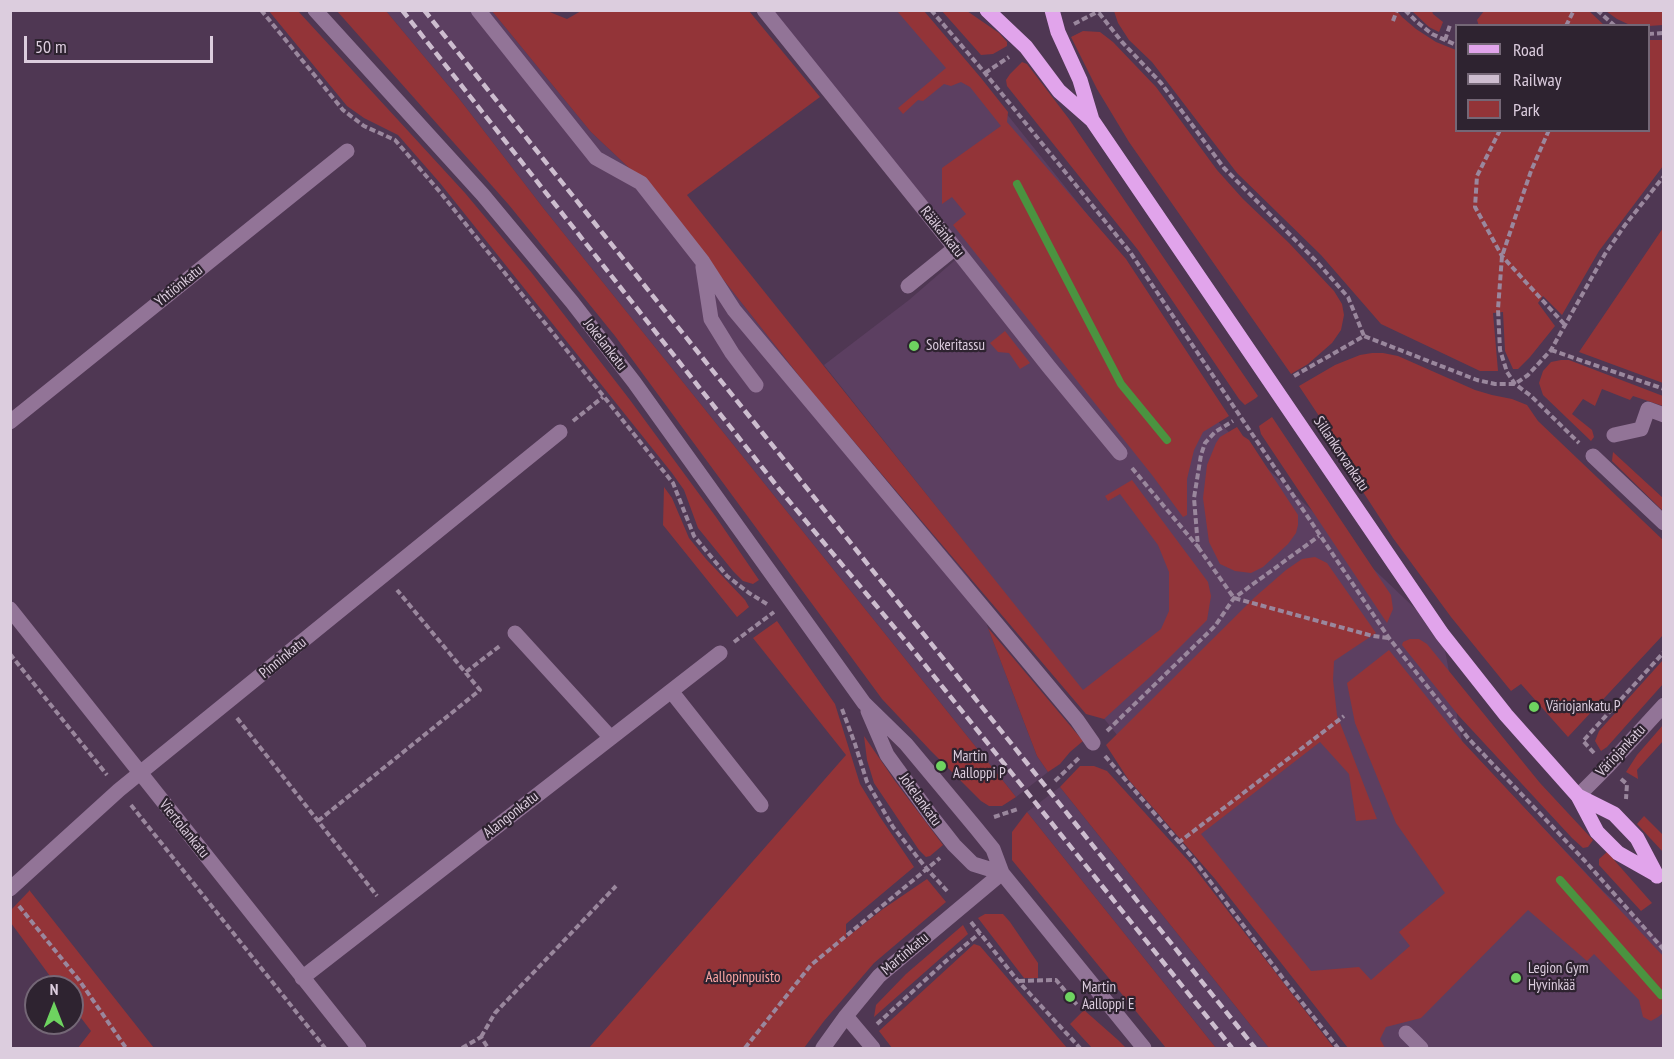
<!DOCTYPE html>
<meta charset="utf-8">
<style>
body{margin:0}
#map{position:relative;width:1674px;height:1059px;overflow:hidden;background:#4f3753;font-family:"PT Sans Narrow",sans-serif}
canvas{display:block}
.frame{position:absolute;inset:0;border:12px solid #dccdde;pointer-events:none}
.legend{position:absolute;left:1455px;top:24px;width:195px;height:108px;box-sizing:border-box;background:#2e2330;border:2px solid #746776;margin:0;padding:8px 10px;list-style:none;font-size:18px;color:#dccdde}
.legend li{display:flex;align-items:center;gap:12px;height:30px}
.legend b{width:30px;border:2px solid #746776}
.north{position:absolute;left:24px;top:975px;width:60px;height:60px;box-sizing:border-box;background:#2e2330;border:2px solid #746776;border-radius:50%;rotate:0deg;font-size:16px;font-weight:700;line-height:24px;text-align:center;color:#dccdde}
.north::after{content:'';display:block;margin:auto;width:21px;height:27px;background:#6ed360;clip-path:polygon(50% 0,100% 100%,50% 72%,0 100%)}
.scale{position:absolute;left:24px;top:36px;width:189px;height:27px;box-sizing:border-box;border:3px solid #dccdde;border-top:0;padding-left:8px;font-size:18px;line-height:21px;white-space:nowrap;color:#dccdde;-webkit-text-stroke:4px #2e2330;paint-order:stroke}
</style>
<div id="map">
<canvas width="1674" height="1059"></canvas>
<div class="frame"></div>
<ul class="legend">
<li><b style="height:8px;background:#e1a4eb"></b>Road</li>
<li><b style="height:8px;background:#cdbdcf"></b>Railway</li>
<li><b style="height:16px;background:#933438"></b>Park</li>
</ul>
<div class="north">N</div>
<div class="scale">50 m</div>
</div>
<script>
const context = document.querySelector('canvas').getContext('2d');
context.lineJoin = 'round';
function paint(path, color) { context.fillStyle = color; context.fill(path, 'evenodd'); }
const toPath = rows => new Path2D(rows.map(r => 'M' + r).join(''));
function trace(path, color, width, dash) { context.strokeStyle = color; context.lineWidth = width; context.lineCap = dash ? 'butt' : 'round'; context.setLineDash(dash || []); context.stroke(path); }
function write(font, color, halo, rows, align = 'center') {
  context.font = font + ' "PT Sans Narrow",sans-serif'; context.lineWidth = 4.5; context.setLineDash([]); context.textBaseline = 'middle'; context.strokeStyle = halo; context.fillStyle = color; for (const [text, x, y, turn = 0] of rows) {
    context.save(); context.translate(x, y); context.rotate((+turn || 0) * Math.PI / 180); context.textAlign = isNaN(turn) ? turn : align; if (halo) context.strokeText(text, 0, 0); context.fillText(text, 0, 0); context.restore();
  }
}
const built = toPath([
 [386,11,492,11,591,132,643,181,704,255,811,391,969,578,1037,756,1048,772,1016,797,544,209,457,96],
 [764,11,917,11,1010,118,1115,249,1211,415,1442,634,1462,742,1604,892,1663,944,1663,1048,1365,1048,824,365,909,300,961,255],
 [1060,787,1269,1048,1216,1048,1027,812]
]);
const green = toPath([
 [269,11,298,11,465,193,531,272,630,400,716,517,759,580,753,584,743,581,733,571,698,528,684,490,672,473,440,183,398,135,364,118,347,106],
 [337,11,386,11,457,96,544,209,1016,797,1002,806,989,806,981,801,930,750,882,699,615,336,509,205],
 [492,11,547,11,567,19,581,11,749,11,820,97,687,195,1083,690,1161,629,1169,611,1169,572,1158,545,1120,494,1108,501,1105,496,1132,480,1208,582,1211,596,1207,620,1151,676,1104,719,1086,714,811,391,704,255,643,181,591,132],
 [897,11,924,11,981,78,1008,112,1007,122,1126,259,1229,416,1203,432,1194,450,1187,479,1187,515,1183,517,1152,475,953,225,966,214,952,197,942,204,942,168,1001,126,970,87,961,82,951,86,944,84,923,101,918,100,903,114,898,108,946,68],
 [942,11,967,11,999,33,1007,42,1007,46,993,54,981,55],
 [1114,11,1397,11,1402,17,1416,29,1436,42,1456,50,1456,130,1648,130,1649,40,1663,40,1663,166,1599,251,1562,315,1543,296,1538,303,1555,326,1530,357,1518,369,1513,369,1505,351,1503,312,1493,313,1498,371,1480,371,1381,324,1321,255,1237,173,1152,62,1129,40,1118,23],
 [1412,11,1432,11,1433,14,1443,22,1439,32,1429,27],
 [1589,11,1604,25,1479,26,1477,20,1484,11],
 [1606,11,1663,11,1663,25,1649,26,1630,25,1617,19],
 [1083,31,1100,32,1113,42,1156,87,1217,170,1243,199,1289,243,1334,291,1342,304,1344,315,1341,330,1332,343,1308,364,1291,374,1129,142,1097,89,1071,37],
 [1022,62,1027,64,1069,119,1258,396,1256,398,1245,405,1239,399,1138,250,1007,86,1006,80,1010,74],
 [1663,228,1663,383,1579,352],
 [1005,331,1030,363,1020,369,1009,353,998,352,990,343],
 [1372,353,1383,353,1398,356,1475,390,1492,395,1512,399,1527,405,1538,421,1663,540,1663,635,1568,737,1521,684,1511,691,1451,617,1393,538,1328,438,1331,434,1299,386,1335,365,1360,355],
 [1561,360,1569,360,1663,396,1663,406,1633,396,1630,400,1602,389,1595,406,1583,399,1572,414,1592,430,1594,437,1591,441,1543,395,1539,383,1543,371,1551,362],
 [1272,417,1391,595,1393,609,1387,623,1261,434,1259,426],
 [1237,427,1243,436,1249,440,1298,515,1298,525,1296,533,1288,544,1263,567,1251,573,1235,571,1220,564,1209,542,1203,498,1207,465,1216,443,1220,437],
 [1613,452,1663,498,1663,511,1612,461],
 [664,487,672,498,689,538,706,559,745,600,749,607,737,617,663,525],
 [1315,557,1327,563,1376,633,1334,661,1333,680,1337,715,1377,819,1356,821,1349,774,1320,742,1201,834,1311,971,1359,967,1371,980,1410,946,1399,932,1445,893,1396,823,1355,723,1347,683,1389,650,1462,741,1663,956,1663,1013,1658,1017,1651,1021,1643,1017,1639,1000,1594,954,1587,961,1528,910,1421,1018,1386,1027,1380,1039,1385,1048,1348,1048,1215,879,1128,779,1106,745,1255,597,1286,570,1302,559],
 [777,621,835,704,860,784,880,817,914,867,846,924,846,938,883,909,927,879,946,902,874,963,824,1021,804,1048,589,1048,846,755,753,638],
 [988,628,1083,741,1070,752,1060,764,1048,772,1037,756],
 [1410,639,1419,639,1427,644,1540,783,1593,840,1588,847,1583,848,1572,838,1459,716,1402,645,1403,642],
 [1663,660,1663,684,1607,747,1601,751,1595,741,1599,731],
 [1663,725,1663,741,1637,770,1638,779,1626,772,1637,755],
 [864,736,895,781,943,845,930,856,926,857,919,850,874,783,867,760],
 [1080,766,1094,766,1107,771,1193,866,1334,1048,1269,1048,1060,787],
 [1027,812,1216,1048,1166,1048,1012,860,1012,832],
 [1644,816,1663,835,1663,852,1637,824],
 [1607,852,1652,903,1641,911,1599,865,1599,859],
 [30,890,30,891,154,1048,78,1048,91,1031,72,1006,72,987,58,987,11,923,11,910],
 [985,914,1003,914,1010,922,1038,963,1038,978,1024,978,978,918],
 [963,925,968,934,874,1017,876,1005,906,974],
 [974,944,980,946,1067,1048,892,1048,879,1031],
 [1084,1010,1118,1040,1126,1048,1092,1048,1070,1024]
]);
const stream = toPath([
 [1017,184,1121,384,1167,440],
 [1560,880,1661,995]
]);
const path = toPath([
 [261,10,343,110,364,126,395,140,440,192,673,483,694,536,727,576,749,593,767,604],
 [931,10,985,73,1130,252,1389,638,1468,738,1585,861,1664,950],
 [1405,10,1417,22,1432,34,1456,45],
 [1597,10,1615,26],
 [1099,13,1122,42,1161,83,1224,168,1317,262,1348,297,1364,336],
 [1393,21,1397,10],
 [1074,24,1099,11],
 [1566,26,1574,10],
 [1648,34,1664,33],
 [1445,40,1450,25],
 [985,73,1009,57],
 [1500,130,1477,176,1475,207,1502,256,1565,325],
 [1549,130,1531,171,1502,256,1498,309,1500,350,1507,372,1515,384,1531,396,1579,443],
 [1551,350,1664,389],
 [1294,376,1364,336,1477,380,1495,384,1515,384,1528,375,1551,350,1605,254,1625,225,1664,176],
 [573,421,603,397],
 [1132,468,1198,547,1194,498,1201,455,1205,443,1215,432,1233,421],
 [1198,547,1234,598,1373,636,1389,638],
 [734,642,774,612],
 [10,654,107,775],
 [466,672,501,645],
 [842,709,855,744,867,782,893,827,927,869,948,892],
 [237,718,377,896],
 [1107,731,1215,626,1234,598,1319,536],
 [1594,753,1583,741,1664,652],
 [1105,756,1191,856,1285,981,1338,1048],
 [1621,779,1627,784,1626,799],
 [1055,781,1080,757],
 [131,805,325,1048],
 [994,817,1018,809],
 [318,821,480,690,397,590],
 [1178,843,1344,716],
 [19,906,79,980,126,1048],
 [971,922,1018,981,1080,1048],
 [1019,981,1056,980,1078,1006],
 [877,1024,946,961,980,933],
 [481,1037,495,1013,616,886],
 [462,1048,481,1037,488,1048],
 [745,1048,811,965,940,858]
]);
const minor = toPath([
 [315,10,483,195,572,302,634,382,864,703,906,744,976,828,993,849,1002,873,1144,1048],
 [478,10,596,158,641,183,703,262,734,310,1077,720,1093,743],
 [764,10,955,248,1049,367,1120,453],
 [703,267,711,319,732,353,756,385],
 [908,286,955,248],
 [10,422,347,151],
 [1614,435,1641,429,1648,409,1664,415],
 [1593,456,1664,523],
 [10,609,359,1048],
 [515,633,611,738],
 [671,691,761,805],
 [868,711,887,755,932,817,954,845,973,864,1002,873],
 [1578,796,1608,766,1664,705],
 [10,889,119,790,560,432],
 [302,978,720,653],
 [846,1016,873,1048],
 [1406,1033,1421,1048],
 [823,1048,846,1016,879,976,1002,873]
]);
const major = toPath([
 [987,10,1026,47,1059,91,1092,120,1442,634,1506,715,1578,796,1597,832,1618,853,1657,875],
 [1052,10,1058,32,1080,80,1092,120],
 [1578,796,1614,814,1637,838,1657,876]
]);
const rail = toPath([
 [402,10,780,490,909,645,1232,1048],
 [424,10,1255,1048]
]);
const markers = [
 [914,346,6,"#6ed360"],
 [1534,707,6,"#6ed360"],
 [941,766,6,"#6ed360"],
 [1516,978,6,"#6ed360"],
 [1070,997,6,"#6ed360"]
];
const streetNames = [
 ["Rääkänkatu",942,232,51],
 ["Yhtiönkatu",179,286,-39],
 ["Jokelankatu",605,345,52],
 ["Sillankorvankatu",1341,454,56],
 ["Pinninkatu",283,658,-39],
 ["Väriojankatu",1621,751,-47],
 ["Jokelankatu",920,800,54],
 ["Alangonkatu",511,815,-38],
 ["Viertolankatu",184,829,51],
 ["Martinkatu",905,954,-40]
];
const poiNames = [
 ["Sokeritassu",926,346],
 ["Väriojankatu P",1546,707],
 ["Martin",953,757],
 ["Aalloppi P",953,774],
 ["Legion Gym",1528,969],
 ["Hyvinkää",1528,986],
 ["Martin",1082,988],
 ["Aalloppi E",1082,1005]
];
const parkNames = [
 ["Aallopinpuisto",743,978]
];
paint(built, '#5c3f61');
paint(green, '#933438');
trace(stream, '#4b9340', 8);
trace(path, '#9a879d', 4, [6, 3]);
trace(minor, '#927497', 15);
trace(major, '#e1a4eb', 15);
trace(rail, '#cdbdcf', 4.5, [9, 4.5]);
for (const [x, y, r, color] of markers) { const dot = new Path2D(); dot.arc(x, y, r, 0, 2 * Math.PI); context.fillStyle = color; context.fill(dot); trace(dot, '#2e2330', 2); }
write('15px', '#dccdde', '#2e2330', streetNames);
write('15px', '#dccdde', '#2e2330', poiNames, 'left');
write('15px', '#fba6a4', '#2e2330', parkNames);
</script>
